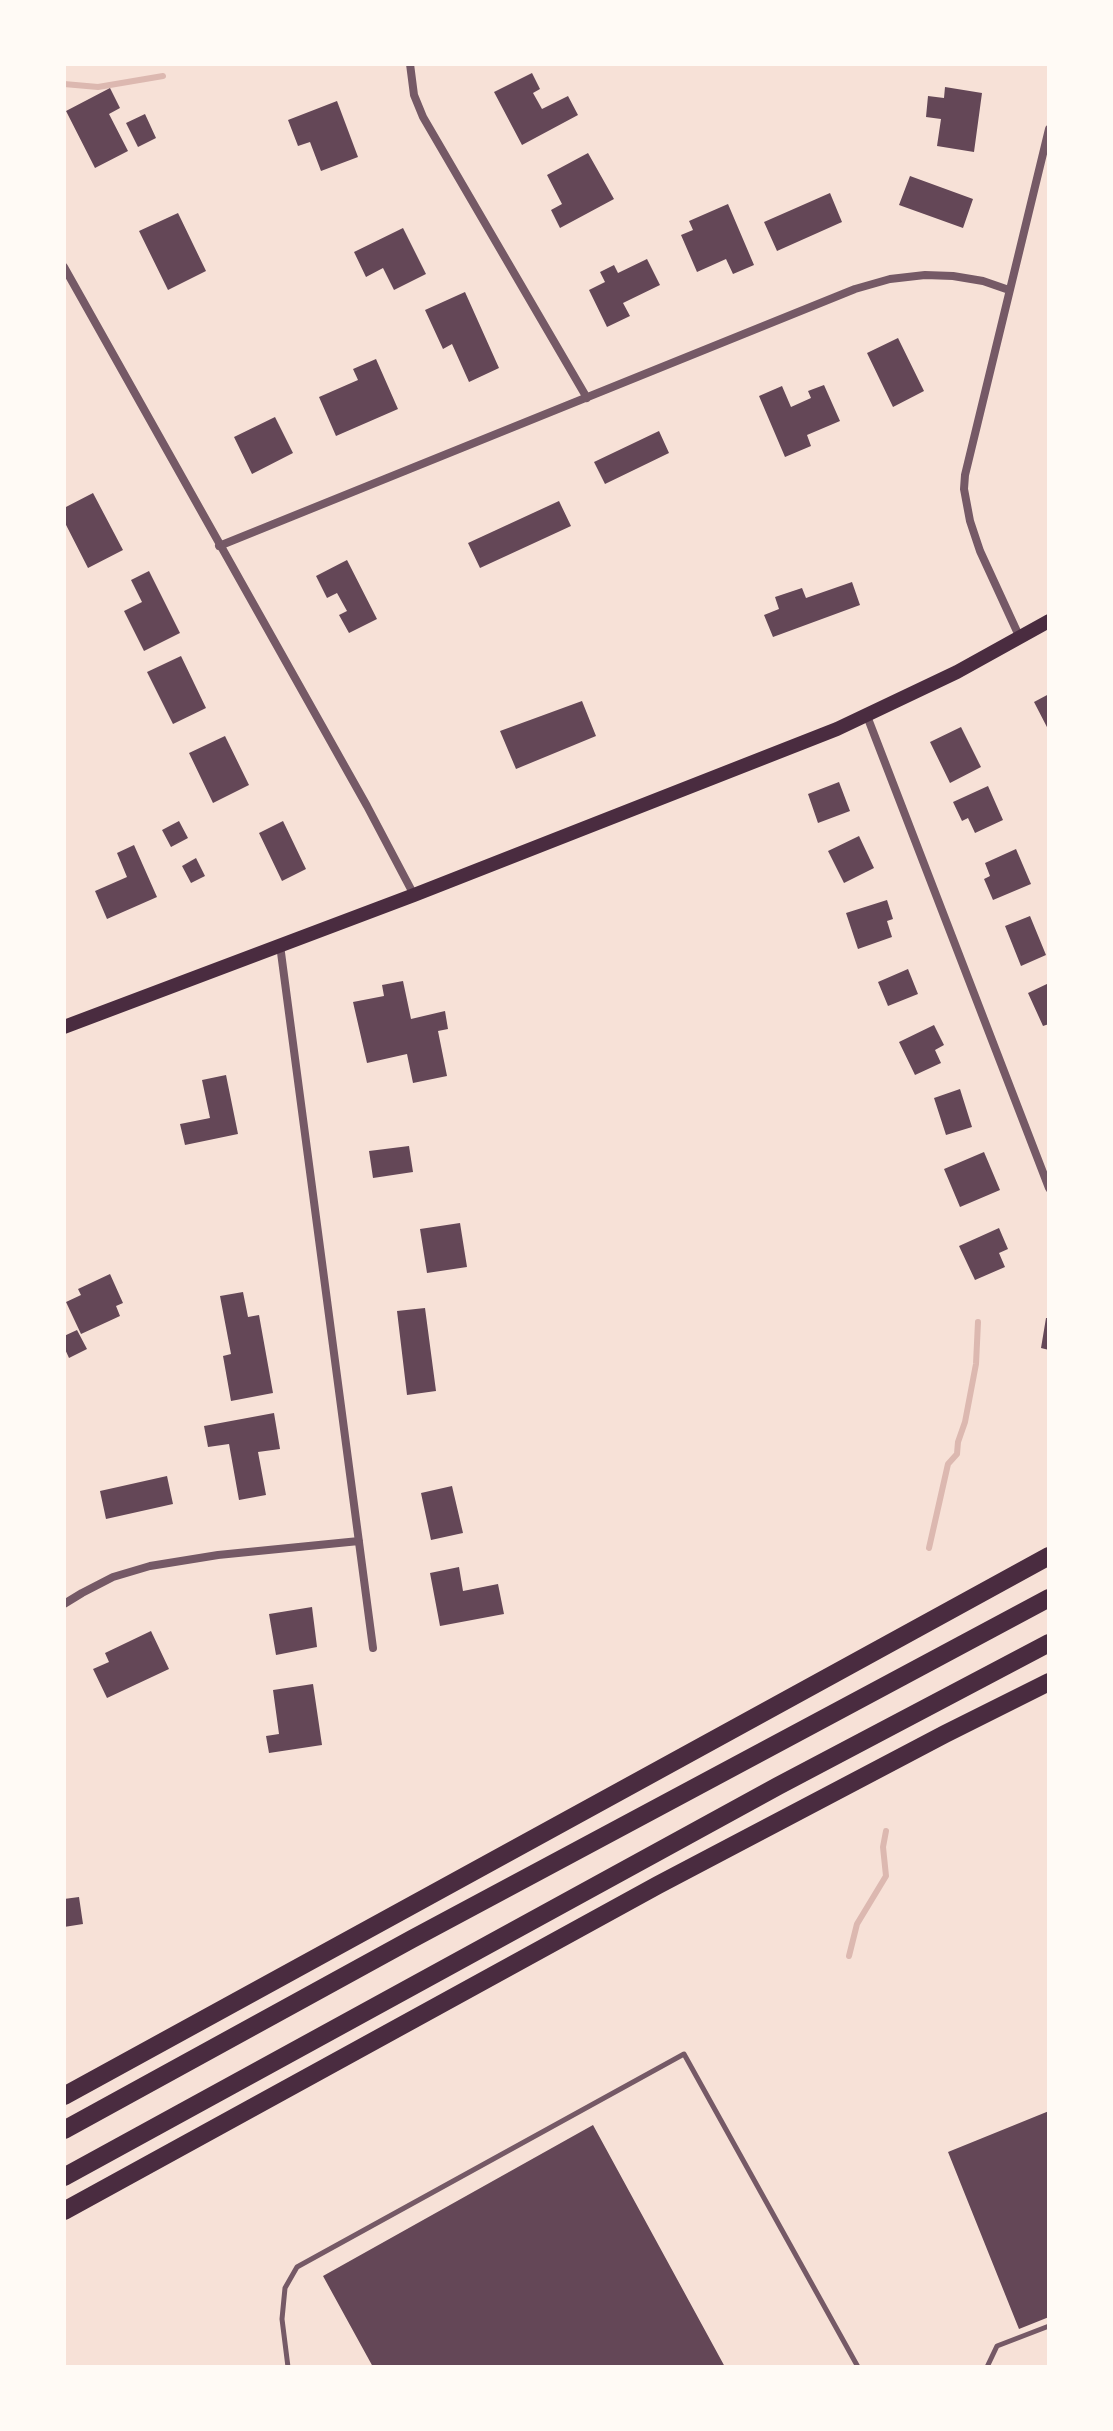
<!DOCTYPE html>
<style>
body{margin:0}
#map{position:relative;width:1113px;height:2431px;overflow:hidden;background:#f7e1d7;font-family:"Alegreya Sans",sans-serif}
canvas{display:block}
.frame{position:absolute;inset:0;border:66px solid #fffaf5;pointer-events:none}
</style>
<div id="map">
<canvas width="1113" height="2431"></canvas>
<div class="frame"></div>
</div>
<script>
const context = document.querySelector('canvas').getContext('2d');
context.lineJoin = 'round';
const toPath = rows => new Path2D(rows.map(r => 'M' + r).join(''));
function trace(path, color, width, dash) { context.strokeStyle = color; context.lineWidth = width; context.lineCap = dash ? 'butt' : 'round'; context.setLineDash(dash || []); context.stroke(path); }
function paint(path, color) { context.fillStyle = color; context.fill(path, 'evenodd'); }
const stream = toPath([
 [64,84,98,87,163,76],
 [929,1548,948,1464,957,1454,958,1442,965,1422,976,1364,978,1322],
 [849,1956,857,1924,886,1876,883,1847,886,1831]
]);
const building = toPath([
 [532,73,540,89,533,93,542,109,568,96,578,115,522,145,494,92],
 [945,87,982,93,974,152,937,146,941,119,926,117,928,96,944,98],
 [110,88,120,108,109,114,128,151,95,168,66,111],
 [337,101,358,157,321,171,310,142,298,146,288,120],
 [145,114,156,138,138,147,126,123],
 [588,153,614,199,560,228,551,210,562,204,547,175],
 [910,176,973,199,963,228,899,205],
 [830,193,842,222,777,251,764,222],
 [728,204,754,265,733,274,726,259,697,272,681,235,693,230,689,221],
 [178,213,206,271,168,290,139,231],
 [403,228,426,274,394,290,383,268,366,277,354,252],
 [647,259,660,285,623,303,630,316,607,327,589,290,605,282,600,272,614,265,618,273],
 [465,292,499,368,469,382,452,344,443,349,425,310],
 [898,338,924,391,893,407,867,353],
 [376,359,398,409,336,436,319,397,358,380,353,369],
 [824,385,840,421,807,435,811,446,785,457,759,396,782,386,791,407,811,398,808,391],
 [275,417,293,453,252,474,234,437],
 [659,431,669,453,605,484,594,462],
 [93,493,123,550,88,568,64,521,64,508],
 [559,501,571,526,480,568,468,543],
 [347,560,377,619,349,633,339,615,347,611,337,593,327,598,316,576],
 [149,571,180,633,144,651,124,611,142,602,131,580],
 [852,582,860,605,773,637,764,615,779,609,775,597,802,588,806,598],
 [181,656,206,708,173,724,147,672],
 [1049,694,1049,731,1034,702],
 [582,701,596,736,516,769,500,731],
 [961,727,981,767,950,783,930,742],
 [225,736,249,785,213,803,189,753],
 [839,782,850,811,818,823,808,794],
 [988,786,1003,820,975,833,968,818,962,821,953,802],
 [179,821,188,838,171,847,162,830],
 [283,821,306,869,282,881,259,833],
 [859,836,874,868,844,883,828,851],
 [134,845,157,897,107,919,95,891,127,877,117,853],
 [1016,849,1031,884,993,900,984,879,990,876,985,863],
 [196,858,205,876,191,883,182,866],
 [887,900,893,919,887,921,892,937,858,949,846,913],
 [1030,916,1046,955,1021,966,1005,926],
 [908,969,918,994,888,1006,878,982],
 [403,981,411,1019,445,1011,448,1029,438,1031,447,1076,413,1083,407,1054,367,1063,353,1002,384,996,382,985],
 [1049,983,1049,1024,1043,1026,1028,993],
 [934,1025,944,1045,935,1050,941,1063,915,1075,899,1042],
 [226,1075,238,1134,185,1145,180,1124,210,1118,202,1080],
 [960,1089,972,1127,946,1135,934,1098],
 [409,1146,413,1172,373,1178,369,1151],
 [984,1152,1000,1190,960,1207,944,1169],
 [460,1223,467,1267,427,1273,420,1229],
 [999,1228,1008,1249,999,1253,1005,1267,975,1280,959,1246],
 [110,1274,123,1303,116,1306,120,1316,81,1334,66,1302,81,1295,78,1289],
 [243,1292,248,1317,259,1315,273,1393,231,1401,223,1356,231,1354,220,1296],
 [425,1308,436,1391,407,1395,397,1311],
 [1046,1318,1049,1318,1049,1350,1041,1348],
 [77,1330,87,1349,69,1358,64,1347,64,1336],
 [274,1413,280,1449,258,1452,266,1495,239,1500,229,1444,208,1447,204,1426],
 [167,1476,173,1504,106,1519,100,1491],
 [452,1486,463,1533,431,1540,421,1493],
 [459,1567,463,1591,498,1584,504,1614,440,1626,430,1573],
 [312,1607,317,1647,276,1655,269,1614],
 [151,1631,169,1669,107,1698,93,1669,109,1662,105,1653],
 [313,1684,322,1745,269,1753,266,1736,279,1734,273,1690],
 [79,1897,83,1924,64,1927,64,1899],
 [1049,2111,1049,2317,1019,2329,948,2152],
 [593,2125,725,2367,373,2367,323,2276]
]);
const service = toPath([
 [288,2367,282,2319,285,2288,297,2267,684,2054,858,2367],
 [987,2367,997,2346,1049,2326]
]);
const minor = toPath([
 [410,64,414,95,423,117,587,398],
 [64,267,367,806,414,895],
 [219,546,855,289,890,279,925,275,953,276,983,281,1009,290],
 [1020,638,980,551,970,521,964,489,965,475,1049,129],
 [867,716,1049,1188],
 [280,945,373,1648],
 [64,1604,82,1593,113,1577,150,1566,218,1555,359,1541]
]);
const secondary = toPath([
 [64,1027,414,895,837,729,957,672,1049,621]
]);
const motorway = toPath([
 [64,2096,1049,1556],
 [64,2130,412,1939,1049,1598],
 [64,2177,778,1786,1049,1643],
 [64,2211,658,1885,945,1734,1049,1682]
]);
trace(stream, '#dcb8b0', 6);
paint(building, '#644757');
trace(service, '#755966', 5);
trace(minor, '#755966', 8);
trace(secondary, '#4a2c40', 14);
trace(motorway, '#4a2c40', 18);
</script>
